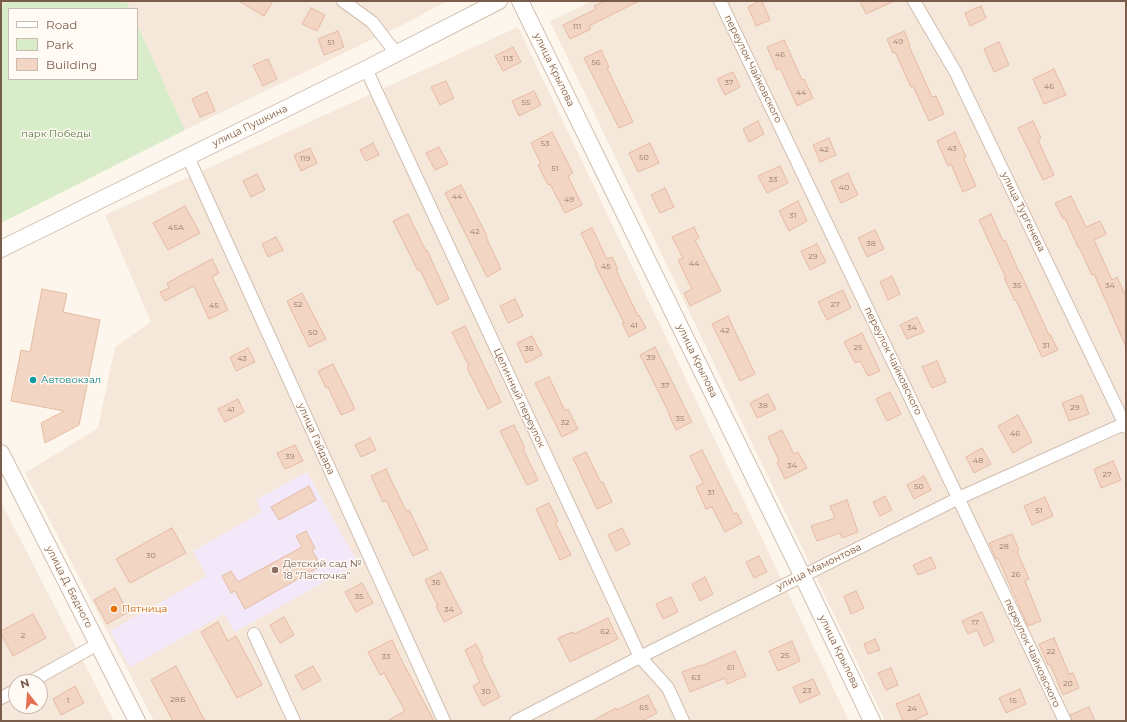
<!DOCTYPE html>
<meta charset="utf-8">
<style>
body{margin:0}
#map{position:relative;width:1127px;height:722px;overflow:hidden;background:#fdf6ec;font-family:Montserrat,sans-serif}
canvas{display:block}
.frame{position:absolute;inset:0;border:2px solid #7a5c4d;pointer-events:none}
.legend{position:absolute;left:8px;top:8px;width:130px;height:72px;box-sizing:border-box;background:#fffaf3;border:1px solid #cabbb1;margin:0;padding:5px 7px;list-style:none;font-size:12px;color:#7a5c4d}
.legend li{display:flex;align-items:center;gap:8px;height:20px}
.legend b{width:20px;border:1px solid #cabbb1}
.north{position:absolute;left:8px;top:674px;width:40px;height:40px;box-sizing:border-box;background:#fffaf3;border:1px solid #cabbb1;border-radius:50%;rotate:343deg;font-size:11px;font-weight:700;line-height:16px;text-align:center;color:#7a5c4d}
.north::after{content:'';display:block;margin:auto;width:14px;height:18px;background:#e76f51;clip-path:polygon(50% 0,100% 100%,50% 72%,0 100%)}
</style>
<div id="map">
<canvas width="1127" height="722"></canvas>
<div class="frame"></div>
<ul class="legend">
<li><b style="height:5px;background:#fff"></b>Road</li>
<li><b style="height:11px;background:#d8ecc9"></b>Park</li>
<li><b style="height:11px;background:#f3d5c3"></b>Building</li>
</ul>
<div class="north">N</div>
</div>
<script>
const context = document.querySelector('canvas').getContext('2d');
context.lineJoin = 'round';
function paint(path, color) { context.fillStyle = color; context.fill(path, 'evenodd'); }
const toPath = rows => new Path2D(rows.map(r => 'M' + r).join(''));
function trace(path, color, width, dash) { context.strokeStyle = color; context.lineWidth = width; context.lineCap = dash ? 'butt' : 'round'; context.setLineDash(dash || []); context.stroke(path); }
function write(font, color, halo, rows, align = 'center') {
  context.font = font + ' Montserrat,sans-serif'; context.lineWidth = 3; context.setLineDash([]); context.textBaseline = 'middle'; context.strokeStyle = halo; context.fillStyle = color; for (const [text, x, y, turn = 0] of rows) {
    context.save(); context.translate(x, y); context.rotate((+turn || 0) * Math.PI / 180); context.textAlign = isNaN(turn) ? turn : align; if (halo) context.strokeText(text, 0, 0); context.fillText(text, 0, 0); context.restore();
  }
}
const residential = toPath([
 [126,1,447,1,408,22,185,130,137,24,137,9,130,9],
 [592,1,1126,1,1126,721,885,721,550,21],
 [518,27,849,721,154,721,25,473,98,428,115,347,151,322,105,215],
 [1,502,114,721,1,721],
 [16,682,40,682,40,706,16,706]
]);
const education = toPath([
 [307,472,358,563,235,632,224,614,130,667,110,631,207,576,193,551,262,512,256,500]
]);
const green = toPath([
 [1,1,126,1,130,9,9,9,9,79,137,79,137,24,185,130,1,223]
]);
const building = toPath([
 [239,1,273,1,264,16,239,1],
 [605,1,639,1,589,26,591,29,570,39,563,25,596,9,594,6,605,1],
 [760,1,762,1,770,20,756,26,748,7,760,1],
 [860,1,894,1,866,14,860,1],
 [981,6,986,18,970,26,965,13,981,6],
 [311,8,325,15,317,31,302,24,311,8],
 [338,31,344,47,324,55,318,39,338,31],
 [904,31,910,45,909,46,932,97,936,96,944,114,929,121,913,86,911,87,895,52,893,53,887,39,904,31],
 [784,40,802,80,804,79,813,98,797,106,780,68,777,70,767,47,784,40],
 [999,42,1009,65,994,72,984,49,999,42],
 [513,47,521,62,503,71,495,56,513,47],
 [601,50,609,67,607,68,633,122,619,128,584,58,601,50],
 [268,59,277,79,263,86,253,65,268,59],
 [1054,69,1066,95,1044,104,1033,79,1054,69],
 [733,72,740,87,725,95,717,79,733,72],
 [446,81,454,98,440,105,431,87,446,81],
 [534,91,541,105,519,116,512,101,534,91],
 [207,92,215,111,200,117,192,99,207,92],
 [758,121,764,134,749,142,743,129,758,121],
 [1033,121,1041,138,1038,140,1054,175,1043,180,1018,128,1033,121],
 [552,132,573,173,568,176,582,205,565,213,550,184,548,185,538,165,541,164,531,143,552,132],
 [955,132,966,157,964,159,976,186,963,192,951,164,948,166,937,141,955,132],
 [829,138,836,155,820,162,813,145,829,138],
 [373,143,379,155,366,161,360,150,373,143],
 [650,143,659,163,638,172,629,153,650,143],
 [439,147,448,164,435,170,426,153,439,147],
 [310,148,317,163,301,171,294,155,310,148],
 [780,166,788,183,767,193,758,176,780,166],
 [848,173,858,195,841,203,831,181,848,173],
 [257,174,265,190,251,197,243,181,257,174],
 [461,185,487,236,486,237,501,269,487,277,445,193,461,185],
 [665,188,674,207,660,213,651,195,665,188],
 [1071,196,1086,227,1100,221,1106,234,1094,240,1112,280,1117,277,1126,296,1126,347,1094,274,1092,275,1079,247,1078,247,1065,218,1063,219,1055,203,1071,196],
 [798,201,807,221,789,231,779,211,798,201],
 [185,206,200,233,168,250,153,223,185,206],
 [408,214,426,251,427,250,449,299,437,305,420,270,418,271,393,221,408,214],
 [991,214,1003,241,1005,240,1019,272,1020,272,1049,335,1050,334,1058,350,1042,357,1016,300,1015,301,1004,278,1006,278,979,220,991,214],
 [694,227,699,238,695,240,721,291,690,306,684,293,692,289,678,260,683,258,672,237,694,227],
 [592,228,607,259,612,257,618,269,616,270,638,316,639,315,646,328,629,337,622,323,624,323,595,265,596,264,581,233,592,228],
 [875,230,884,249,867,257,858,238,875,230],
 [276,237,283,250,268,257,262,244,276,237],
 [817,244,826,262,810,270,801,251,817,244],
 [212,259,219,273,212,277,228,310,209,319,194,286,165,301,160,292,169,288,167,283,212,259],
 [892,276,900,294,888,300,880,282,892,276],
 [42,289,67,294,63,312,100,320,79,425,45,443,41,423,64,411,11,401,21,350,30,352,42,289],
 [843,290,851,308,827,320,818,302,843,290],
 [302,293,326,339,309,347,287,301,302,293],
 [515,299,523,316,508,323,500,306,515,299],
 [728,316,755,374,740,381,712,324,728,316],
 [917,317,924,332,907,339,900,325,917,317],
 [465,326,501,402,488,409,467,368,469,366,452,332,465,326],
 [862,333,880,371,868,376,860,361,855,363,844,342,862,333],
 [532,336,542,355,526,363,517,343,532,336],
 [655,347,692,422,676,430,669,415,670,415,640,355,655,347],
 [248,348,255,362,236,371,230,357,248,348],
 [937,361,946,382,932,388,922,367,937,361],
 [333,364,355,409,341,415,328,387,326,388,318,371,333,364],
 [549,377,565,411,568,409,578,429,562,437,535,383,549,377],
 [890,392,901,414,887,421,876,399,890,392],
 [768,394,776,409,757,418,750,403,768,394],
 [1082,395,1089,414,1069,421,1062,403,1082,395],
 [238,399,244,412,225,422,218,409,238,399],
 [1018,415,1032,442,1013,453,998,426,1018,415],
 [514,425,525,448,523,449,538,480,527,485,500,431,514,425],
 [782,430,794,454,798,452,807,468,785,479,777,463,779,461,768,437,782,430],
 [370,438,376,450,361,457,355,445,370,438],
 [295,445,303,461,285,469,277,453,295,445],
 [982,448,991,464,974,473,966,457,982,448],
 [702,450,734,514,737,513,742,523,725,532,712,507,706,509,696,487,703,483,690,456,702,450],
 [586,452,601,483,603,482,612,502,597,509,573,458,586,452],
 [1113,461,1121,480,1101,488,1094,469,1113,461],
 [386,469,406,511,409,510,428,549,413,556,386,500,383,502,371,476,386,469],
 [924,476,931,490,914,499,907,485,924,476],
 [309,486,316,500,279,520,271,507,309,486],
 [885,496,892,510,880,516,873,502,885,496],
 [1045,497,1053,516,1032,525,1024,506,1045,497],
 [847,500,858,532,842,538,840,533,817,541,811,526,835,518,830,506,847,500],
 [549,503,558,521,555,522,571,555,560,560,536,509,549,503],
 [172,528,186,553,130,583,116,559,172,528],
 [622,528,630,544,616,551,608,535,622,528],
 [306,531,315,548,312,550,321,566,245,609,235,591,231,593,222,576,231,571,238,582,302,547,296,536,306,531],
 [1012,534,1019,550,1017,551,1029,579,1025,581,1041,621,1028,626,998,558,996,559,989,543,1012,534],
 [759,556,767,572,754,578,746,562,759,556],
 [931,557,936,568,918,575,913,565,931,557],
 [441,572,462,613,444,622,436,606,438,606,425,580,441,572],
 [705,577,713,594,700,601,692,584,705,577],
 [362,583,373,603,356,612,345,592,362,583],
 [115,588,128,612,107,624,94,600,115,588],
 [856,591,864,608,851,614,844,596,856,591],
 [671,597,678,612,663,619,656,604,671,597],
 [982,612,994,641,984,646,977,630,968,634,962,621,982,612],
 [33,614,46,638,13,656,1,634,1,631,33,614],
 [284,617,294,635,280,643,270,625,284,617],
 [608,618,618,639,570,662,558,638,573,632,574,634,608,618],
 [218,622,228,641,236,636,262,685,237,698,201,632,218,622],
 [1054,638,1069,674,1073,673,1079,688,1063,695,1050,664,1048,665,1039,644,1054,638],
 [875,639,880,650,868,654,864,644,875,639],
 [392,640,403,663,434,721,387,721,405,711,384,673,380,675,368,652,392,640],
 [792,641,800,661,778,671,769,651,792,641],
 [476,644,483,658,481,659,500,697,483,706,473,686,480,682,465,650,476,644],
 [735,651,746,676,727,684,725,678,690,692,682,672,701,665,701,666,735,651],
 [176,666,205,721,173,721,151,680,176,666],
 [313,666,321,680,303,690,295,676,313,666],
 [891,668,898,685,886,690,878,673,891,668],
 [813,679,820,694,800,703,793,687,813,679],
 [75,686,84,703,61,715,53,699,75,686],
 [1020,689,1026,704,1006,713,999,698,1020,689],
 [919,694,928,714,912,721,903,721,896,704,919,694],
 [648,695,657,713,642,721,592,721,616,708,617,710,648,695],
 [1089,707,1095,721,1072,721,1070,715,1089,707]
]);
const minor = toPath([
 [343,1,372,22,396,53],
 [720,1,1065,721],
 [914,1,956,73,1126,427],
 [366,69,640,657,668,688,683,721],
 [188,157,444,721],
 [254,634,294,721],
 [30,682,98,644],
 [1,698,16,690],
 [516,721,640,657,959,498,1126,423]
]);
const tertiary = toPath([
 [520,1,802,575,872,721],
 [1,249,366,69,499,1],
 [1,453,137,721]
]);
const markers = [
 [33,380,4,"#0f9aa8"],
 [275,570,4,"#8d6e63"],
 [114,609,4,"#e8710a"]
];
const numberNames = [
 ["111",577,27],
 ["49",898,42],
 ["51",331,43],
 ["46",780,55],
 ["113",508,59],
 ["56",596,63],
 ["37",729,83],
 ["46",1049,87],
 ["44",801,93],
 ["55",526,103],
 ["53",545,144],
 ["43",952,149],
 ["42",824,150],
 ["50",644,158],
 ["119",305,159],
 ["51",555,169],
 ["33",773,180],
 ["40",844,188],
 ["44",457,197],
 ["49",569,200],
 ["31",793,216],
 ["45А",176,228],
 ["42",475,232],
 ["38",871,244],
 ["29",813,257],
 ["44",694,264],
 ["45",606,267],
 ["35",1017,286],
 ["34",1110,286],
 ["52",298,305],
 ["27",835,305],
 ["45",214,306],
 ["41",634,326],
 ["34",912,328],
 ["42",725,331],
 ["50",313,333],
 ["31",1046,346],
 ["25",858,348],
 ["36",529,349],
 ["39",651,358],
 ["43",242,359],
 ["37",665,386],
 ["38",763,406],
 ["29",1075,408],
 ["41",231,410],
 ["35",680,419],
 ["32",565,423],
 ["46",1015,434],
 ["39",290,457],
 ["48",978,461],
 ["34",792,466],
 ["27",1107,475],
 ["50",919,487],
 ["31",711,493],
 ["51",1039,511],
 ["28",1004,547],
 ["30",151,556],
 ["26",1016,575],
 ["36",436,583],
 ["35",359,597],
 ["34",449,610],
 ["17",975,623],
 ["62",605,632],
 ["2",23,636],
 ["22",1051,652],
 ["25",785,656],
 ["33",386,657],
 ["61",731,668],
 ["63",696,678],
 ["20",1068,684],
 ["23",807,691],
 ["30",486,692],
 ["28Б",178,700],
 ["1",68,701],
 ["15",1013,701],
 ["65",644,708],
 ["24",912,709]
];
const streetNames = [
 ["переулок Чайковского",753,69,64],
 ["улица Крылова",554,70,64],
 ["улица Пушкина",250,126,-26],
 ["улица Тургенева",1023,212,64],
 ["улица Крылова",697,361,64],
 ["переулок Чайковского",893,361,64],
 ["Целинный переулок",519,398,65],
 ["улица Гайдара",316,439,66],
 ["улица Мамонтова",819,567,-26],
 ["улица Д. Бедного",69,587,63],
 ["улица Крылова",839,652,64],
 ["переулок Чайковского",1032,653,65]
];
const parkNames = [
 ["парк Победы",56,134]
];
const cultureNames = [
 ["Автовокзал",41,380]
];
const educationNames = [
 ["Детский сад №",283,564],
 ["18 \"Ласточка\"",283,576]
];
const foodNames = [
 ["Пятница",122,609]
];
paint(residential, '#f5e8da');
paint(education, '#f3e8fa');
paint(green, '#d8ecc9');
paint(building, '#f3d5c3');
trace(building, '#e6bba3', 1);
trace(minor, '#d1beb0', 14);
trace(tertiary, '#d1beb0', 18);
trace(minor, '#fff', 12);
trace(tertiary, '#fff', 16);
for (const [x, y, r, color] of markers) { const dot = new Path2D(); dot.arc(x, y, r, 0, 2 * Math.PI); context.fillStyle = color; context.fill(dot); trace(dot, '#fffaf3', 1.5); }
write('8px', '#987a6a', null, numberNames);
write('10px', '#7a5c4d', '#fffaf3', streetNames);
write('10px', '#537a41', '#fffaf3', parkNames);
write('10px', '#0d838f', '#fffaf3', cultureNames, 'left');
write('10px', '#785e54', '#fffaf3', educationNames, 'left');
write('10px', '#c56008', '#fffaf3', foodNames, 'left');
</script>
